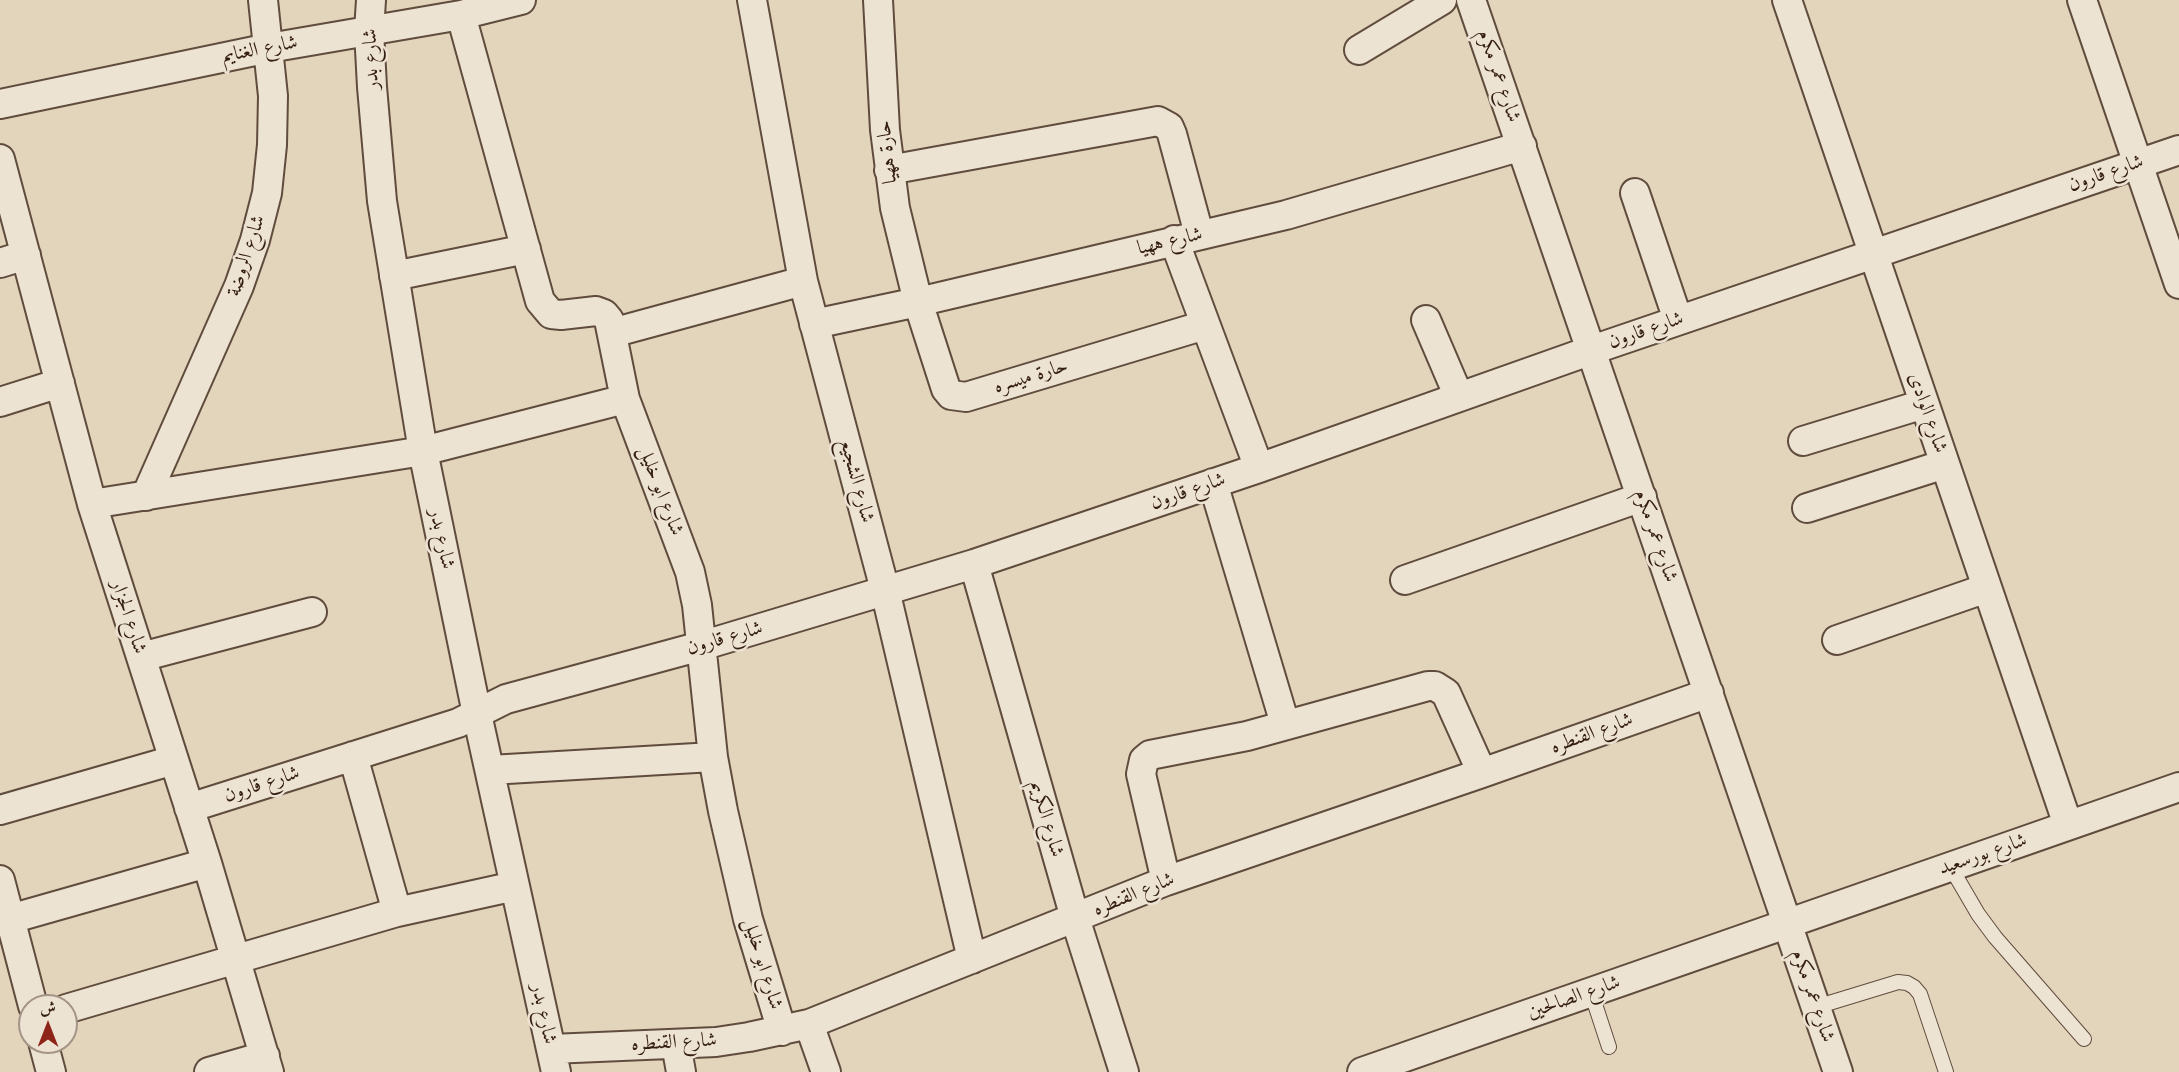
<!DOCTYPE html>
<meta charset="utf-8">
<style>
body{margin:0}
#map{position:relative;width:2179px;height:1072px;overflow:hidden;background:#e3d4bc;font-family:Cardo,Amiri,serif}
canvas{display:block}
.north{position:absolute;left:18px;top:994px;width:60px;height:60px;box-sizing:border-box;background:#ede3d3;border:2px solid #a39486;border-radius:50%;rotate:0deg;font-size:16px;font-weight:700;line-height:24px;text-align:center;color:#341e13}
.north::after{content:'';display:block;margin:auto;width:21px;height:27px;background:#8f2418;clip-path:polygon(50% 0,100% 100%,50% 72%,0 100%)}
</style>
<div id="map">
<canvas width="2179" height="1072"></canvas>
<div class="north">ش</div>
</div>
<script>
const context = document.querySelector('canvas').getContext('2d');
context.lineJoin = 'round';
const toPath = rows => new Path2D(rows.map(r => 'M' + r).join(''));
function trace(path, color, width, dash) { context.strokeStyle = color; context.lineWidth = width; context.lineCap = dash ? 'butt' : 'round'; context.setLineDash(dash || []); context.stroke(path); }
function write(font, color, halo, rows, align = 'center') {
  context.font = font + ' Cardo,Amiri,serif'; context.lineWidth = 5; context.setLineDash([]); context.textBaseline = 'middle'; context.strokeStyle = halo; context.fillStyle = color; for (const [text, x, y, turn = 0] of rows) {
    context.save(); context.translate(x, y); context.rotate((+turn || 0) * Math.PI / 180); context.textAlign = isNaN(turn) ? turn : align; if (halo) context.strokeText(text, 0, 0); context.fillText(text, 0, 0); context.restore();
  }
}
const service = toPath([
 [1950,866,1978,914,1995,937,2084,1039],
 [1591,992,1609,1047],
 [1816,1007,1898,982,1907,983,1914,987,1920,994,1946,1072]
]);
const minor = toPath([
 [371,0,369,31,372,87,382,201,423,451,477,714,556,1072],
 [752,0,803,281,885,590,972,959],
 [878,0,885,130,895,208,918,302,946,389,951,395,966,397,1205,325],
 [1471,0,1838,1072],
 [1787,0,2068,825],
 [2082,0,2179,284],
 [461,15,540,301,551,314,561,315,596,311,604,314,609,320,625,399,690,572,697,605,713,757,723,811,748,919,782,1031],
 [1359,50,1442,0],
 [0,104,269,48,461,15,521,0],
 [0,159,92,504,207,863,269,1072],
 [889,170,1158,121,1169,127,1172,134,1199,234],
 [1635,193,1678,320],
 [1174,240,1259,468],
 [0,263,26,255],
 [394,276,526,249],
 [1426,320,1459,397],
 [814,324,918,302,1286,215,1522,146],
 [612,333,803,281],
 [0,402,60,383],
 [1803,441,1924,404],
 [1213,483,1285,724],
 [146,496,239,286,255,240,267,193,272,145,273,96,263,0],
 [92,504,423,451,625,399],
 [1807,508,1945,464],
 [974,564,1075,918,1124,1072],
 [1405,580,1642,497],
 [1837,640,1987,588],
 [141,657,312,612],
 [353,756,397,912],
 [490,770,713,757],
 [189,808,458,723,506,699,701,646,974,564,1259,468,1592,350,2179,150],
 [0,810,174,760],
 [0,880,33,1006],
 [1166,881,1141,774,1144,760,1150,755,1247,736,1428,686,1435,686,1446,693,1482,773],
 [10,919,207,863],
 [66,1009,397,912,515,886],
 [809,1024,826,1072],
 [43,1042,51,1072],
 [676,1044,681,1072],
 [551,1049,716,1042,749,1037,809,1024,1166,881,1482,773,1709,693],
 [209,1072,265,1056],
 [1362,1072,2179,787]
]);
const streetNames = [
 ["شارع الغنايم",260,50,-11],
 ["شارع بدر",372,59,-92],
 ["شارع عمر مكرم",1498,76,71],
 ["حارة ههيا",888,152,-96],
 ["شارع قارون",2106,174,-19],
 ["شارع ههيا",1170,242,-13],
 ["شارع الروضة",247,256,-72],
 ["شارع قارون",1646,331,-19],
 ["حارة ميسره",1031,377,-17],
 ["شارع الوادى",1927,413,71],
 ["شارع الشجيع",856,481,75],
 ["شارع ابو خليل",660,491,69],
 ["شارع قارون",1188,492,-19],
 ["شارع عمر مكرم",1655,536,71],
 ["شارع بدر",441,539,78],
 ["شارع الجزار",128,617,72],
 ["شارع قارون",725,639,-16],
 ["شارع القنطره",1592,734,-20],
 ["شارع قارون",262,785,-18],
 ["شارع الكريم",1046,819,74],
 ["شارع بورسعيد",1983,855,-19],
 ["شارع القنطره",1134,895,-22],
 ["شارع ابو خليل",762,964,73],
 ["شارع عمر مكرم",1812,996,71],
 ["شارع الصالحين",1574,998,-19],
 ["شارع بدر",543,1014,78],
 ["شارع القنطره",674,1043,-3]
];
trace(service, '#604c3d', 16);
trace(minor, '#604c3d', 32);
trace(service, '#ede3d3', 14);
trace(minor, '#ede3d3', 28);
write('20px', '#341e13', '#ede3d3', streetNames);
</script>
